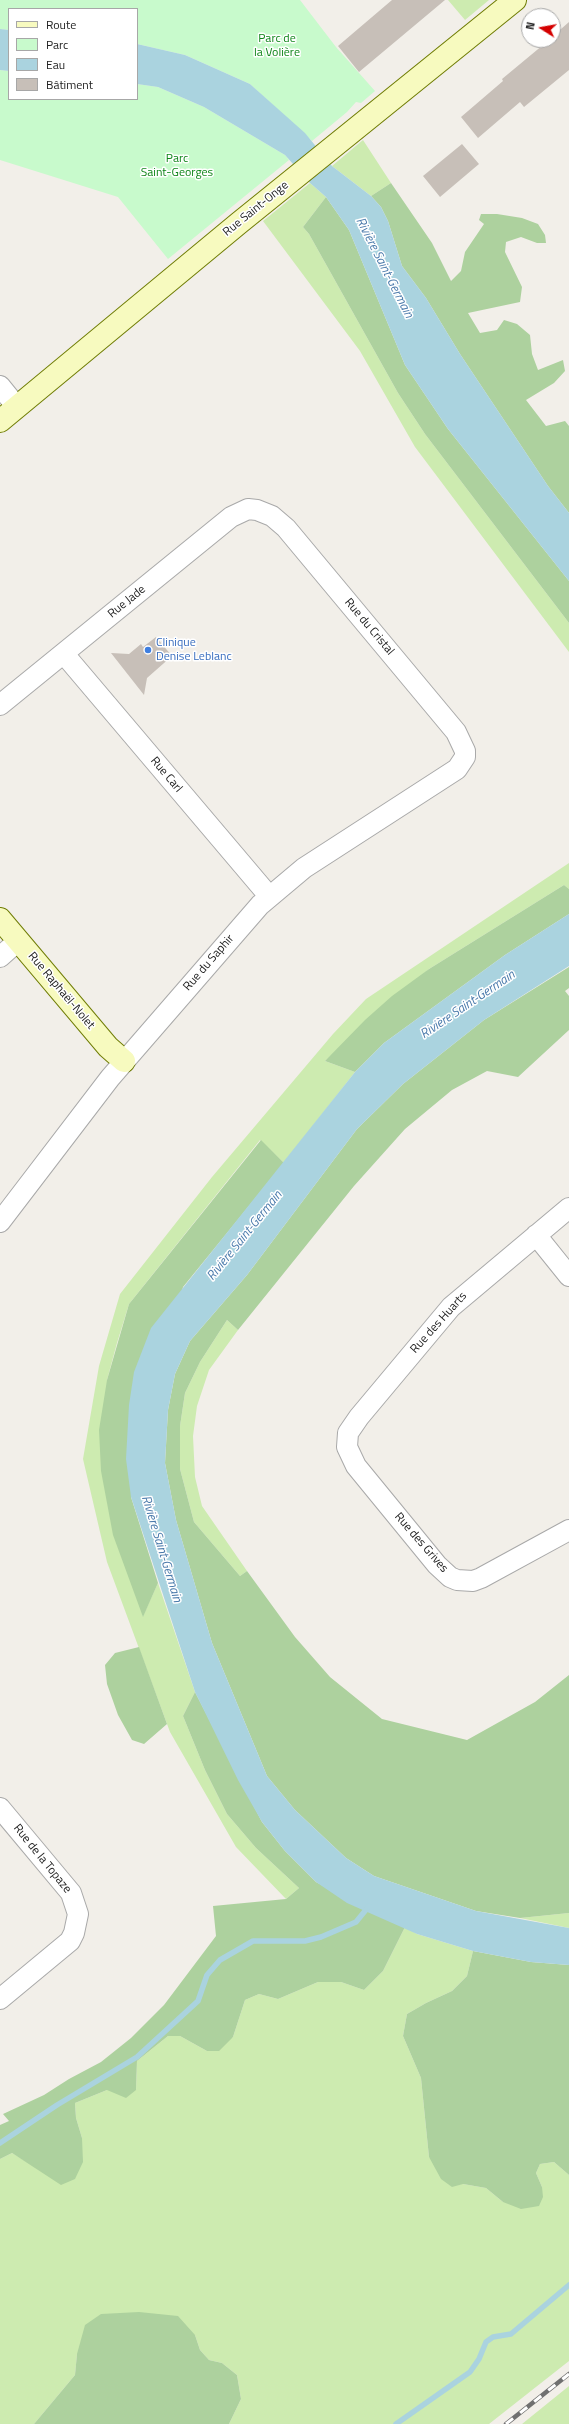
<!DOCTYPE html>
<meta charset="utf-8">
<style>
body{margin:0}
#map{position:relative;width:569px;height:2424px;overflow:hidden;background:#f2efe9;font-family:"Titillium Web",sans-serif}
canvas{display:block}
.legend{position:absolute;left:8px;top:8px;width:130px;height:92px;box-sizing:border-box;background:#fff;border:1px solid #a7a7a7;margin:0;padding:5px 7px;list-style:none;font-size:12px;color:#222}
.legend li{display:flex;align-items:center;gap:8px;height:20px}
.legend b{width:20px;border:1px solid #a7a7a7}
.north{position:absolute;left:521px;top:8px;width:40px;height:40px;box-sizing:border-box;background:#fff;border:1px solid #a7a7a7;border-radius:50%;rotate:281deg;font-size:11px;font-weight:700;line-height:16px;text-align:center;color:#222}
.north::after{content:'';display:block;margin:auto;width:14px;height:18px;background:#d40000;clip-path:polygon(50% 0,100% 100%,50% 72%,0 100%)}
</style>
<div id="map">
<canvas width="569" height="2424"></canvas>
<ul class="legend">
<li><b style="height:5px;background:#f7fabf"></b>Route</li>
<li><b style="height:11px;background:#c8facc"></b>Parc</li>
<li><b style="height:11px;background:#aad3df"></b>Eau</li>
<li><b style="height:11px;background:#c7bfb8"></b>Bâtiment</li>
</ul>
<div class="north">N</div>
</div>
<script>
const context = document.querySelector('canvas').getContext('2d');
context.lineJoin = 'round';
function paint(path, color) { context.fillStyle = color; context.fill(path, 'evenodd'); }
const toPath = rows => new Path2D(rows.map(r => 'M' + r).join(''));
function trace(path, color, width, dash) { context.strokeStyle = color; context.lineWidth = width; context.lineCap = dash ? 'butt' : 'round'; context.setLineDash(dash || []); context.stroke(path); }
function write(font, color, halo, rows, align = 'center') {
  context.font = font + ' "Titillium Web",sans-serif'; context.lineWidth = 3; context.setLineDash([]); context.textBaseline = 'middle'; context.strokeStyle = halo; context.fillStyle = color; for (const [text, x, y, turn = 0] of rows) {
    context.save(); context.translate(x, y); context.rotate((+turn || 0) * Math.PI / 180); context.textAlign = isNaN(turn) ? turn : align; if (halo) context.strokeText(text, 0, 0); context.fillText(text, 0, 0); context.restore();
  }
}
const grass = toPath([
 [448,0,489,0,465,20],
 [363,140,391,183,371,196,332,166],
 [310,183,326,197,303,227,309,234,398,393,425,434,569,623,569,652,415,447,360,351,263,221],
 [569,863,569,889,564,885,429,969,325,1061,355,1072,284,1163,260,1140,129,1304,117,1343,107,1380,143,1616,158,1583,195,1692,183,1716,205,1770,227,1814,256,1848,299,1888,286,1899,236,1847,170,1732,107,1562,83,1459,99,1366,120,1294,212,1177,333,1034,366,999],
 [227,1320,238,1330,209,1370,197,1406,193,1436,195,1477,202,1506,247,1571,240,1576,194,1522,180,1469,180,1426,185,1393,200,1362],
 [569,1913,569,1928,520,1918],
 [405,1927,417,1934,473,1951,467,1976,452,1991,426,2003,407,2014,403,2036,421,2078,429,2157,463,2184,486,2188,503,2202,542,2187,536,2173,540,2164,554,2162,569,2175,569,2361,489,2424,229,2424,241,2399,237,2375,222,2363,209,2360,200,2350,195,2335,77,2354,75,2375,34,2424,0,2424,0,2159,12,2153,27,2162,82,2138,76,2118,75,2103,107,2090,136,2090,137,2061,168,2036,180,2036,207,2051,233,2037,245,2000,259,1994,278,1999,318,1982,341,1982,364,1990,383,1971],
 [569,2386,569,2424,522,2424]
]);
const forest = toPath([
 [391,183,432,243,451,281,461,271,465,252,484,224,479,220,481,214,497,214,522,218,538,224,545,235,546,243,537,243,521,237,506,242,505,252,522,287,520,302,468,313,480,333,497,330,504,320,517,324,530,335,532,354,538,370,563,360,565,371,554,383,526,400,546,426,565,421,569,426,569,513,548,486,460,354,426,298,402,266,388,221,381,207,371,196],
 [326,197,349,230,405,365,448,429,569,581,569,623,425,434,398,393,309,234,303,227],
 [564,885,569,889,569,914,505,955,384,1043,355,1072,325,1061,365,1020,392,996,429,969],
 [569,967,569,988,565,991,569,996,569,1030,518,1077,487,1071,452,1090,405,1129,354,1186,238,1330,227,1320,200,1362,185,1393,180,1426,180,1469,194,1522,240,1576,247,1571,295,1637,330,1677,382,1719,467,1740,535,1702,569,1675,569,1913,520,1918,476,1911,374,1876,346,1858,295,1810,267,1776,212,1643,176,1520,165,1463,168,1410,175,1374,190,1341,247,1275,357,1129,403,1084,484,1020],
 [261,1140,284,1163,183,1287,131,1497,158,1583,143,1617,113,1535,101,1471,99,1430,107,1380,129,1304],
 [139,1647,167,1724,144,1744,132,1740,118,1715,107,1684,105,1665,115,1653],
 [195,1692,262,1822,285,1851,316,1882,383,1918,405,1927,383,1971,364,1990,341,1982,318,1982,278,1999,259,1994,245,2000,233,2037,219,2051,207,2051,180,2036,168,2036,137,2061,136,2090,126,2098,107,2090,75,2103,76,2118,82,2138,83,2162,75,2179,61,2185,12,2153,0,2159,0,2125,9,2121,3,2114,44,2095,69,2079,101,2062,131,2038,164,2005,216,1936,213,1906,286,1899,299,1888,256,1848,227,1814,205,1770,183,1716],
 [473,1951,531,1962,569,1965,569,2175,554,2162,540,2164,536,2173,542,2187,543,2197,539,2206,521,2209,503,2202,486,2188,463,2184,452,2187,441,2179,429,2157,421,2078,403,2036,407,2014,426,2003,452,1991,467,1976],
 [139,2312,178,2316,195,2335,200,2350,209,2360,222,2363,237,2375,241,2399,229,2424,34,2424,75,2375,77,2354,85,2325,101,2314]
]);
const park = toPath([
 [0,0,300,0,336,47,375,91,361,103,356,102,347,112,312,141,250,84,185,55,137,44,137,9,9,9,9,30,0,29],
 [0,70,9,71,9,99,137,99,137,84,158,87,204,107,285,155,289,160,168,259,118,197,0,160]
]);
const water = toPath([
 [0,29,9,30,9,71,0,70],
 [137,44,185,55,250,84,305,133,332,166,371,196,381,207,388,221,402,266,426,298,460,354,548,486,569,513,569,581,448,429,405,365,349,230,326,197,310,183,285,155,204,107,158,87,137,84],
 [569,914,569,966,484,1020,403,1084,357,1129,247,1275,190,1341,175,1374,168,1410,165,1463,176,1520,212,1643,267,1776,295,1810,346,1858,374,1876,476,1911,569,1928,569,1965,531,1962,473,1951,417,1934,347,1903,316,1882,285,1851,262,1822,238,1780,195,1692,131,1497,126,1459,129,1405,134,1372,151,1328,355,1072,384,1043,505,955]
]);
const stream = toPath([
 [0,2143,57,2105,137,2057,198,2001,207,1975,220,1960,253,1941,305,1941,321,1937,356,1922,369,1906],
 [396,2424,470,2372,479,2359,486,2342,493,2337,511,2334,569,2285]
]);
const building = toPath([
 [392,0,445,0,359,72,338,46],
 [569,22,569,70,524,107,520,102,478,138,461,117,503,81,502,79,549,40,553,40,553,36],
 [462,144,479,164,440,197,423,176],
 [156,637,172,656,147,678,144,695,111,653,129,654,141,644,143,647]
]);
const street = toPath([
 [0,386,17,407],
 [64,654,269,896],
 [0,705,231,517,248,509,257,510,272,516,286,528,456,732,465,751,465,757,457,769,304,868,260,905,110,1078,0,1222],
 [0,957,18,941],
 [569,1208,451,1307,359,1417,348,1433,347,1447,356,1466,437,1565,450,1577,457,1580,473,1581,481,1578,569,1530],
 [536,1235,569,1276],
 [0,1808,71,1893,78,1914,74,1933,70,1941,0,1999]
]);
const secondary = toPath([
 [0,421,239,223,515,0],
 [0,919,108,1047,124,1061]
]);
const rail = toPath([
 [506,2424,569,2374]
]);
const markers = [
 [148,650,4,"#3f7fe0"]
];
const parkNames = [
 ["Parc de",277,39],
 ["la Volière",277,53],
 ["Parc",177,159],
 ["Saint-Georges",177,173]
];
const streetNames = [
 ["Rue Saint-Onge",256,209,-39],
 ["Rue Jade",127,602,-39],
 ["Rue du Cristal",369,627,50],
 ["Rue Carl",166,775,50],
 ["Rue du Saphir",209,963,-49],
 ["Rue Raphaël-Nolet",61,991,50],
 ["Rue des Huarts",439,1323,-48],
 ["Rue des Grives",421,1543,49],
 ["Rue de la Topaze",42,1859,51]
];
const shopNames = [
 ["Clinique",156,643],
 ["Denise Leblanc",156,657]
];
const waterNames = [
 ["Rivière Saint-Germain",384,268,63],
 ["Rivière Saint-Germain",468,1005,-34],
 ["Rivière Saint-Germain",245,1236,-51],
 ["Rivière Saint-Germain",161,1549,73]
];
paint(grass, '#cdebb0');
paint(forest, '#add19e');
paint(park, '#c8facc');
paint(water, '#aad3df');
trace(stream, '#aad3df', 5.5);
paint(building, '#c7bfb8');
trace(street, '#a9a9a9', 22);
trace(secondary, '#707d05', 24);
trace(street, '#fff', 20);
trace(secondary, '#f7fabf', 22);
trace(rail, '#707070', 4.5);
trace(rail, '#fff', 3, [9]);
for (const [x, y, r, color] of markers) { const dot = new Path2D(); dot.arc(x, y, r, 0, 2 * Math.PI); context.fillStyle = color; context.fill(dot); trace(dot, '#fff', 1.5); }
write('12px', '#0c8416', '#fff', parkNames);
write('12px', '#222', '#fff', streetNames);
write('12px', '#366cbe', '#fff', shopNames, 'left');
write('italic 13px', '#4a7aab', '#fff', waterNames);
</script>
